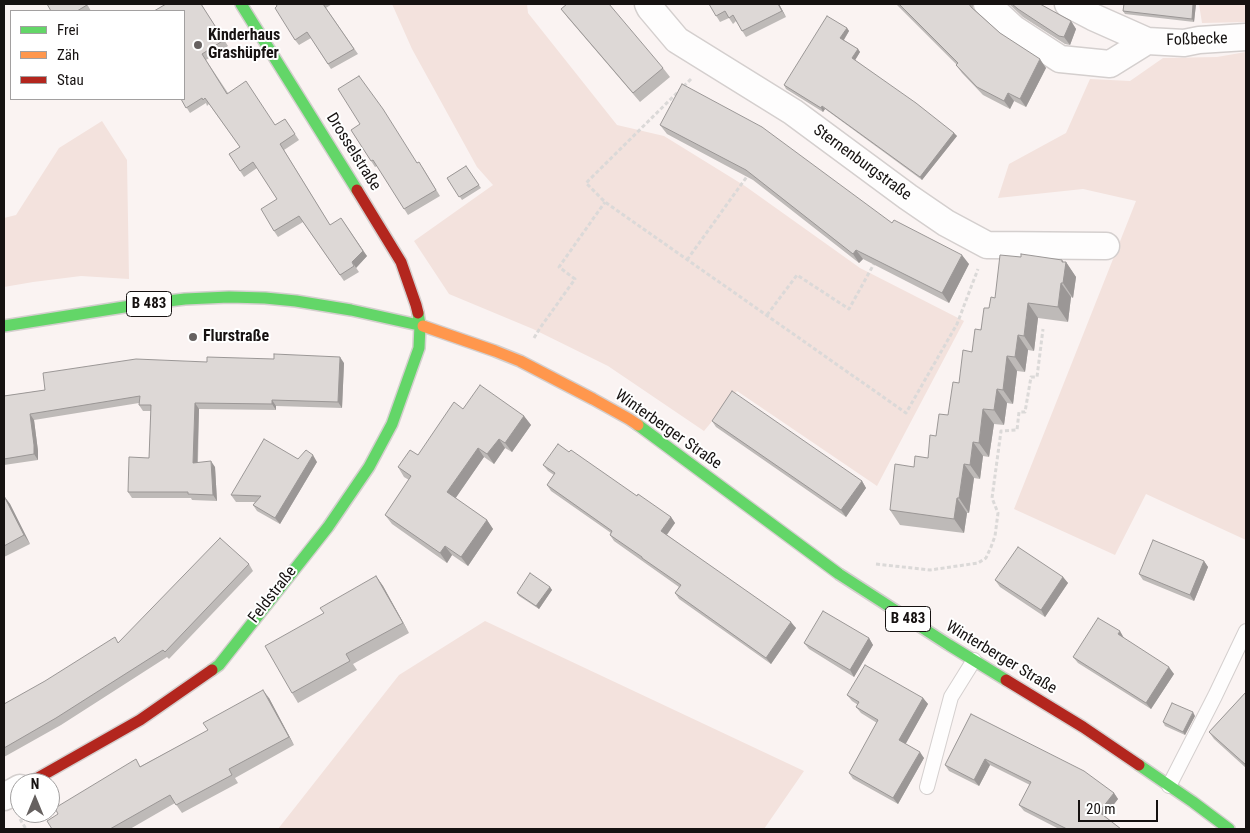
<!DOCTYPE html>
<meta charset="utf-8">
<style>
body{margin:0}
#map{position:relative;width:1250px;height:833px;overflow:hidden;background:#faf3f2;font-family:"Roboto Condensed",sans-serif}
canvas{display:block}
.frame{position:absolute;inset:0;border:5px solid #161211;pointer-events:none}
.legend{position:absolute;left:10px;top:10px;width:175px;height:90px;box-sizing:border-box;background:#fff;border:1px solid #a2a0a0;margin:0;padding:6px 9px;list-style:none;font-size:15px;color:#161211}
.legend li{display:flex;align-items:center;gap:10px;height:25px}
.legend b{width:25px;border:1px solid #a2a0a0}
.north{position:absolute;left:10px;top:773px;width:50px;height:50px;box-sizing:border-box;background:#fff;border:1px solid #a2a0a0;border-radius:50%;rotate:0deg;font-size:14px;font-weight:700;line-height:20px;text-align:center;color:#161211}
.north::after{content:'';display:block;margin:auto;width:18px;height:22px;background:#666160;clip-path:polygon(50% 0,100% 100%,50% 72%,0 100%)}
.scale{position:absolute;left:1078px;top:800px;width:80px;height:22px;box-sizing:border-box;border:2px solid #161211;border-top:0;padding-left:6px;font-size:15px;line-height:18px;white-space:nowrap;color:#161211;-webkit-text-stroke:4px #fff;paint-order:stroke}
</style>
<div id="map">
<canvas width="1250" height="833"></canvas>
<div class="frame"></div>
<ul class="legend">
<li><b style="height:6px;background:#63d668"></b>Frei</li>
<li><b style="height:6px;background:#ff974d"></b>Zäh</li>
<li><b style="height:6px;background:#b3261e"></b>Stau</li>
</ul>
<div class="north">N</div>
<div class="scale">20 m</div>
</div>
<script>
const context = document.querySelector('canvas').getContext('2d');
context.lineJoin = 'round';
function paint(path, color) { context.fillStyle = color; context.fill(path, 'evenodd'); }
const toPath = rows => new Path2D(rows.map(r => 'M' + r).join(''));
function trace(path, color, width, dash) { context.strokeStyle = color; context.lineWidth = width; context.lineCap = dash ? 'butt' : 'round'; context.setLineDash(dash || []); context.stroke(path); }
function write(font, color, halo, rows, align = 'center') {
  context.font = font + ' "Roboto Condensed",sans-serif'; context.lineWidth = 4; context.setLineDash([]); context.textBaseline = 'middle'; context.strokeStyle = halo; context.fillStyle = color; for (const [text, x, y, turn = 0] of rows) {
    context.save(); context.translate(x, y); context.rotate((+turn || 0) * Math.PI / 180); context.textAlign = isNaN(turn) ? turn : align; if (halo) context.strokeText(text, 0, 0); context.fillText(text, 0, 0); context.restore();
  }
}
const green = toPath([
 [392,4,527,4,528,13,617,125,664,136,745,186,860,268,964,321,877,486,737,391,704,431,608,366,533,329,449,294,414,241,493,185,477,167,412,49],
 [1199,4,1246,4,1246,22,1202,23],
 [1246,52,1246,540,1146,494,1115,555,1014,509,1136,201,1083,189,998,198,1009,164,1066,133,1090,79,1130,81,1163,58,1217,57],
 [102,121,127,160,129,279,81,276,33,282,4,287,4,218,16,215,59,148],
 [485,621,804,771,764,829,278,829,399,675]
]);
const path = toPath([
 [691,79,586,183,605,202,906,413,957,324,978,269],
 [687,260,748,175],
 [767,315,797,275,849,309,875,262],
 [534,338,540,328,575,279,559,267,605,202],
 [876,564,930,570,978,563,986,558,991,547,995,536,998,513,992,498,1001,431,1017,430,1019,412,1025,412,1031,377,1037,377,1043,329],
 [20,819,26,829]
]);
const lane = toPath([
 [1169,786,1215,696,1246,631],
 [927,787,951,697,974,660]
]);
const street = toPath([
 [648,4,650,8,677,40,793,112,908,197,946,223,987,245,1106,246],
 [987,4,1014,29,1060,59,1110,64,1147,41],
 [1068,4,1093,17,1147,41,1184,43,1199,40,1246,37],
 [4,797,20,788]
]);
const fast = toPath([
 [241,4,357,190],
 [4,326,143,304,185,299,229,297,265,298,296,301,351,310,423,326],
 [638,425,839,574,949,645,1006,680],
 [212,670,219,665,328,527,369,467,392,424,419,348,420,325,418,313],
 [1139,765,1193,802,1229,829]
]);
const slow = toPath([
 [423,326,495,351,520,361,593,399,629,419,638,425]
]);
const jam = toPath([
 [357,190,401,262,416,305,418,313],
 [1006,680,1083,727,1139,765],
 [29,783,140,720,212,670]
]);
const wall = toPath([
 [87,4,91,11,51,11],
 [201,4,228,46,206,60,228,93,275,125,285,119,299,140,284,150,330,225,367,256,356,268,359,272,344,281,303,222,278,237,274,231,277,199,257,168,244,177,229,154,240,147,209,104,207,106,206,103,190,113,181,99],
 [276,4,332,4,326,8,358,54,331,69,311,38,299,45,295,40],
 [709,4,779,4,786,17,746,37,736,21,733,24,729,18,720,22],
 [896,4,973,4,973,8,1000,33,1046,68,1026,107,1014,101,1010,109,983,95,962,73,956,65,957,65],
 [1009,4,1040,4,1071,21,1076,29,1070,45,1065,44,1023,17],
 [1124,4,1196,4,1194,22,1125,14,1123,11],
 [561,9,663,68,670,77,640,102,568,18],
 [847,28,849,31,844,40,858,49,860,52,855,60,954,133,957,136,922,180,825,109,823,112,786,89,784,85],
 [660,125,892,223,969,264,949,303,863,259,859,263,753,180,667,134],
 [351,130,418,163,423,168,440,196,408,215,377,166,375,167],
 [466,166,481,188,462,200,447,178],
 [1064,262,1066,262,1076,277,1073,298,1071,297,1068,322,1038,318,1034,351,1028,350,1025,372,1017,371,1013,404,1007,403,1004,425,994,424,989,457,983,456,980,479,974,478,969,513,967,513,964,533,900,525,890,510,914,467,928,458,936,436,948,415,959,383,989,308,995,298],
 [207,362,344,363,342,408,276,406,276,410,199,409,198,462,215,467,217,501,192,500,191,498,132,498,128,492,149,458,151,411,143,411,139,405,139,403,34,420,38,451,38,460,4,465,4,396,45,390],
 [463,409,524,416,531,425,512,452,505,448,494,464,484,457,455,498,487,520,493,529,468,566,452,555,447,563,392,524,385,515,409,480,404,477,398,467,418,455],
 [712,421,862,481,866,488,846,517,716,427],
 [298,459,317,462,280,524,257,511,253,505,255,502,236,502,231,495],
 [543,465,637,496,671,517,675,523,667,535,796,628,771,664,679,599,675,593,679,587,614,541,610,535,611,533,551,491,547,485,554,475,548,471],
 [4,496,10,504,30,544,4,557],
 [1204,561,1208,567,1194,601,1143,580,1139,574],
 [249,564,253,571,169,659,167,657,61,725,4,757,4,704,118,643],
 [376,576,383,586,409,633,353,664,357,670,298,703,292,693,324,613],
 [1063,577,1068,583,1045,617,1000,587,995,580],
 [550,587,552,590,539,609,519,596,517,593],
 [869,638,873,645,854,677,809,649,804,643],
 [1124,638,1174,674,1151,709,1078,663,1073,657],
 [1246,692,1246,768,1214,739,1209,732],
 [847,695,923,698,928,704,905,744,924,758,898,804,853,779,849,773,877,723,861,713,856,707,858,705,852,701],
 [269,698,294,745,235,778,238,783,182,813,175,803,130,829,52,829,58,814,94,785,141,766],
 [971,714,1114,793,1118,799,1105,816,1121,829,1059,829,1024,811,1019,805,1030,785,990,765,979,786,949,771,945,765],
 [1195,716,1185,735,1165,726,1163,722]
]);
const shadedWall = toPath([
 [778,4,779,4,786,17,782,11],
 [1193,4,1196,4,1194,22,1192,19],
 [1071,21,1076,29,1070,45,1064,37],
 [847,28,849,31,843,41,840,38],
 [858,49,860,52,854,62,852,58],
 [1040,59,1046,68,1026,107,1020,99],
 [1008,93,1014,101,1010,109,1004,101],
 [822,106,825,109,823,112,821,108],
 [954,133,957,136,922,180,920,177],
 [341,218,367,256,356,268,359,272,352,262],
 [856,250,863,259,859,263,853,254],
 [962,255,969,264,949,303,942,293],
 [1062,260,1065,264,1066,262,1076,277,1073,298,1063,283],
 [1061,283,1071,297,1068,322,1058,307],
 [1028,303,1038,318,1034,351,1024,336],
 [1018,335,1028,350,1025,372,1015,357],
 [1007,356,1017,371,1013,404,1003,390],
 [340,357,344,363,342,408,338,402],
 [997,389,1007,403,1004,425,994,410],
 [272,400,276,406,276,410,272,404],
 [195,403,199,409,197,469,193,463],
 [983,409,994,424,989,457,979,443],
 [30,414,34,420,38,451,38,460,34,454],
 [524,416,531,425,512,452,505,443],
 [499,439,505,448,494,464,487,454],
 [973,442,983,456,980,479,970,465],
 [478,448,484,457,453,502,447,492],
 [313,455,317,462,280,524,275,518],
 [211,461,215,467,217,501,213,495],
 [964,464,974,478,969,513,959,498],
 [862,481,866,488,846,517,841,510],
 [4,496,10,504,30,544,24,535],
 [957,498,967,513,964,533,954,519],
 [671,517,675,523,665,537,661,531],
 [487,520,493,529,468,566,461,557],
 [445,546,452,555,447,563,440,553],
 [1204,561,1208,567,1194,601,1190,595],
 [376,576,383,586,409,633,403,623],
 [1063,577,1068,583,1045,617,1041,610],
 [550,587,552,590,539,609,536,606],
 [791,622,796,628,771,664,766,658],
 [1120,631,1124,638,1122,641,1118,634],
 [869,638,873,645,854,677,850,670],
 [1169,667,1174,674,1151,709,1146,703],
 [263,690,269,698,294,745,289,737],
 [923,698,928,704,904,747,899,740],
 [1193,712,1195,716,1185,735,1183,732],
 [920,752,924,758,898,804,893,798],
 [985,759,990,765,979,786,974,780],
 [1114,793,1118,799,1103,818,1099,812]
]);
const building = toPath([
 [47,4,86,4,87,5,77,11,51,11,47,4],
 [166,4,201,4,224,40,202,54,227,94,246,81,275,125,285,119,295,134,280,144,330,225,341,218,363,251,352,262,354,266,340,275,299,216,274,231,261,209,277,199,253,162,240,171,229,154,240,147,205,98,203,100,202,98,186,108,181,99,184,99,184,11,154,11,166,4],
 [276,4,323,4,354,49,328,64,307,32,295,40,275,8,277,6,276,4],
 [567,4,609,4,663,68,633,93,561,9,567,4],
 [709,4,778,4,782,11,742,31,733,15,729,18,725,11,716,16,709,4],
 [899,4,969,4,971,7,1000,33,1040,59,1020,99,1008,93,1004,101,977,87,956,65,958,63,899,4],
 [1012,4,1040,4,1071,21,1064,37,1059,36,1018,9,1012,4],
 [1124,4,1193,4,1192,19,1123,11,1124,4],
 [827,16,847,28,840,38,858,49,852,58,916,103,954,133,920,177,822,106,821,108,784,85,827,16],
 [359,76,383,109,417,163,419,162,436,190,404,209,373,160,371,161,351,130,360,124,338,89,359,76],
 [682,84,762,127,892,223,894,220,962,255,942,293,856,250,853,254,746,170,660,125,682,84],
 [466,166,479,185,459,197,447,178,466,166],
 [1021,254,1062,260,1062,262,1066,262,1063,283,1061,283,1058,307,1028,303,1024,336,1018,335,1015,357,1007,356,1003,390,997,389,994,410,983,409,979,443,973,442,970,465,964,464,959,498,957,498,954,519,890,510,895,464,914,467,915,456,928,458,930,435,936,436,939,414,948,415,953,382,959,383,963,350,972,352,975,329,981,330,984,308,989,308,991,297,995,298,1000,255,1021,257,1021,254],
 [274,354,340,357,338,402,272,400,272,404,195,403,193,463,211,461,213,495,188,494,188,492,128,492,129,457,149,458,151,405,139,405,140,396,30,414,34,445,34,454,4,459,4,396,45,390,43,373,136,359,207,362,207,357,274,359,274,354],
 [480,385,524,416,505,443,499,439,487,454,478,448,447,492,487,520,461,557,445,546,440,553,385,515,411,476,398,467,410,450,418,455,454,402,463,409,480,385],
 [732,391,862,481,841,510,712,421,732,391],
 [264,439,298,459,306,450,313,455,275,518,253,505,261,496,231,495,264,439],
 [558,444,569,452,571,450,637,496,638,494,671,517,661,531,791,622,766,658,675,593,681,585,642,558,642,557,610,535,612,531,547,485,555,473,543,465,558,444],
 [4,496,24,535,4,546,4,496],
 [220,538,249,564,165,652,163,650,56,718,4,748,4,704,45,681,115,637,118,643,220,538],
 [1153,540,1204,561,1190,595,1139,574,1153,540],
 [1018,547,1063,577,1041,610,995,580,1018,547],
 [530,573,550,587,536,606,517,593,530,573],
 [376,576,403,623,346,654,350,661,292,693,265,646,324,613,320,608,376,576],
 [823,611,869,638,850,670,804,643,823,611],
 [1098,618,1120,631,1118,634,1169,667,1146,703,1073,657,1098,618],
 [865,665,923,698,899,740,920,752,893,798,849,773,878,720,856,707,859,702,847,695,865,665],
 [263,690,289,737,229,769,232,775,176,805,170,795,110,829,52,829,47,821,58,814,55,808,136,759,140,767,208,730,203,723,263,690],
 [1246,692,1246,765,1209,732,1246,692],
 [1172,703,1193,712,1183,732,1163,722,1172,703],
 [971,714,1084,771,1114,793,1099,812,1121,829,1067,829,1019,805,1031,782,985,759,974,780,945,765,971,714]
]);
const markers = [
 [198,45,5,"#666160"],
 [193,337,5,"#666160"]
];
const shields = [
 [149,304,45],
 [908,619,45]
];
const shieldNames = [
 ["B 483",149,304],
 ["B 483",908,619]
];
const poiNames = [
 ["Kinderhaus",208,36],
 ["Grashüpfer",208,54],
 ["Flurstraße",203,337]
];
const streetNames = [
 ["Foßbecke",1197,40,-2],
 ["Drosselstraße",353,152,58],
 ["Sternenburgstraße",862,163,36],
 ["Winterberger Straße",668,430,35],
 ["Feldstraße",273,595,-52],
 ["Winterberger Straße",1001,658,31]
];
paint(green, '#f3e2dd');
trace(lane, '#d4cfce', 16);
trace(street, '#d4cfce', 29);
trace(fast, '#d4cfce', 14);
trace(slow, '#d4cfce', 14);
trace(jam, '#d4cfce', 14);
trace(path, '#dbd9d8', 3, [4, 2.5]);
trace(lane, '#fefdfd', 14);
trace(street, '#fefdfd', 26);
trace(fast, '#63d668', 11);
trace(slow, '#ff974d', 11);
trace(jam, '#b3261e', 11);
paint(wall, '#bebab8');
paint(shadedWall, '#9b9796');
paint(building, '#ddd8d6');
trace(building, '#9b9796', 1);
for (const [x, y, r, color] of markers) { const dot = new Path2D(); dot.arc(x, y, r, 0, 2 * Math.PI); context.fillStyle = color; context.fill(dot); trace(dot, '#fff', 2); }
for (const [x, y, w] of shields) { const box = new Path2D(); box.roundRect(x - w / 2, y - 12.5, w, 25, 4); context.fillStyle = '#fff'; context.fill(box); trace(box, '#161211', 1); }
write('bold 15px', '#161211', null, shieldNames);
write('bold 16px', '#161211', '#fff', poiNames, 'left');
write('16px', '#161211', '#fff', streetNames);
</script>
